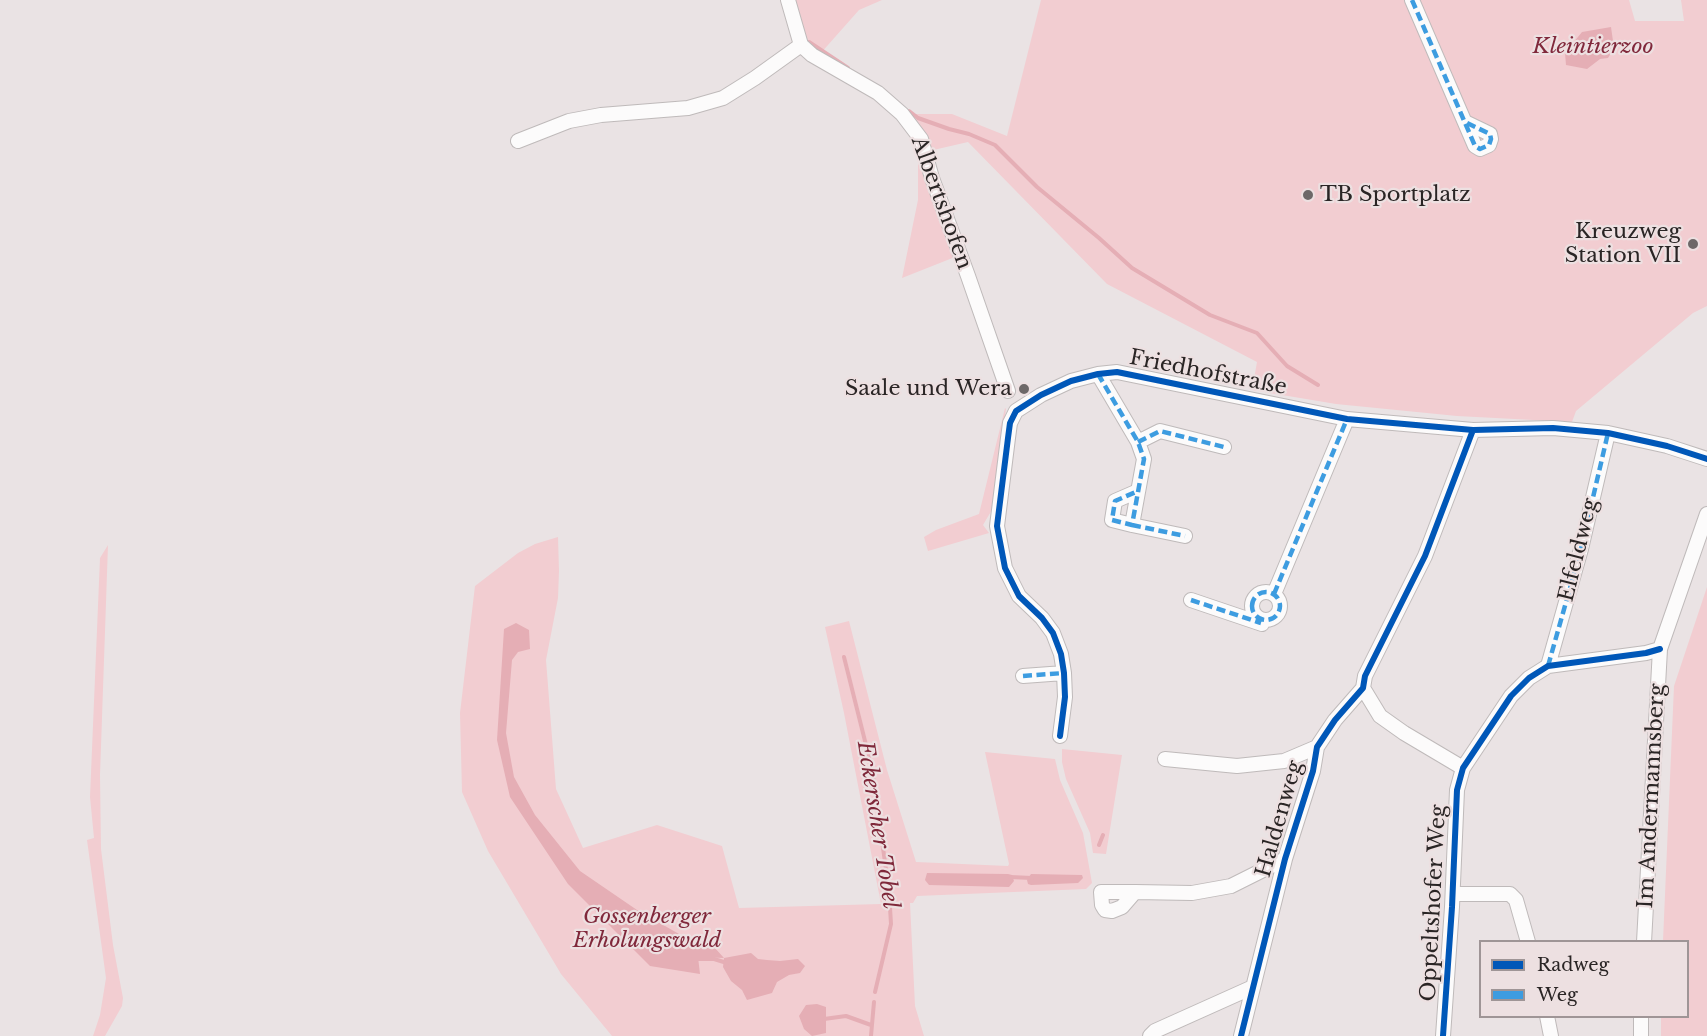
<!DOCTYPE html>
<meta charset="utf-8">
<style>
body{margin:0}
#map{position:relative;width:1707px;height:1036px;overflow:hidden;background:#eae3e4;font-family:"Libre Baskerville",serif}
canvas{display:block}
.legend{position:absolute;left:1479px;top:940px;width:210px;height:78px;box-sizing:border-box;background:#ede0e1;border:2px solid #9f9596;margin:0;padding:8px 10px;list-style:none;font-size:18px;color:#2a2525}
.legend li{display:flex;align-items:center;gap:12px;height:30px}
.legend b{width:30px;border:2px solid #9f9596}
</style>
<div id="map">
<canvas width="1707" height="1036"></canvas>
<ul class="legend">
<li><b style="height:8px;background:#0057b8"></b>Radweg</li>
<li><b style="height:8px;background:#3d9ce0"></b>Weg</li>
</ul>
</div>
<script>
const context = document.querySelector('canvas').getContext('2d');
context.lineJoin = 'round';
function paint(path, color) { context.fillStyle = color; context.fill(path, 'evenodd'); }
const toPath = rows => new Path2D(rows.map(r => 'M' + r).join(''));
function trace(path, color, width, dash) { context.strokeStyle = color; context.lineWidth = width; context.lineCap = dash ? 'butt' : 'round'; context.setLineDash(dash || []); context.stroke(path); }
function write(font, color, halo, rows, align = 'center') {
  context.font = font + ' "Libre Baskerville",serif'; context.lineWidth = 4.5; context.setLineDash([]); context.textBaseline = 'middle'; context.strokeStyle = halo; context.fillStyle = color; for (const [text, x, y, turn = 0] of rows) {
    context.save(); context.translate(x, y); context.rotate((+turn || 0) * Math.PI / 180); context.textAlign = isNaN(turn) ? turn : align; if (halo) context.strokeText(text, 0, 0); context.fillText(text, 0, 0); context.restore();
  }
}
const green = toPath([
 [793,0,882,0,859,10,820,54,812,48,800,33],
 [1041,0,1629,0,1635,21,1684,21,1681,0,1707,0,1707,306,1693,313,1576,411,1572,422,1457,416,1336,404,1252,390,1257,362,1107,284,968,142,929,151,908,114,952,114,1007,136],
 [918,155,955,257,902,278,918,200],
 [1005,408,1006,409,993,508,983,525,989,533,928,551,924,537,936,530,979,514],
 [558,537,559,571,558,598,546,660,556,789,583,848,657,825,722,846,739,908,881,904,844,713,825,627,849,621,887,770,916,862,1008,866,1009,864,985,752,1055,759,1060,780,1083,833,1092,883,1086,889,917,896,913,903,910,903,915,1006,924,1036,612,1036,561,974,488,851,462,792,460,713,475,586,518,553,535,544],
 [108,545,100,775,101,849,113,945,123,998,122,1006,105,1036,93,1036,100,1015,106,978,87,840,94,838,90,797,100,558],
 [1707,587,1707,1036,1661,1036,1661,1017,1688,1016,1688,942,1663,941,1674,686],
 [1062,749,1122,755,1106,854,1093,853,1090,833,1066,779,1062,762]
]);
const water = toPath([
 [1611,27,1614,48,1608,58,1600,59,1587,69,1566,65,1565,53,1582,32],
 [516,623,529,630,530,649,518,652,512,660,506,733,514,777,535,815,580,871,637,910,693,942,714,947,724,958,751,953,758,959,767,960,780,961,798,959,805,966,800,973,789,975,777,982,772,993,747,1000,742,990,731,981,723,967,724,958,698,957,700,974,650,966,568,884,510,797,497,740,504,629],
 [927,873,1008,874,1012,875,1014,881,1009,887,929,885,925,880],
 [1031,874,1082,875,1083,878,1078,883,1031,885,1028,884,1027,880],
 [817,1004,826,1007,826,1033,812,1036,804,1029,799,1016,806,1005]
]);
const stream = toPath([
 [809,42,848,68],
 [909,111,918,118,949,129,969,134,995,145,1037,187,1099,238,1132,268,1210,315,1257,333,1287,366,1318,385],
 [844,657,872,769,889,891,891,924,875,992],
 [1099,845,1103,835],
 [1010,877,1032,878],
 [693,959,714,959,727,963],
 [824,1019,846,1016,871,1025],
 [871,1036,874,1002]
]);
const minor = toPath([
 [788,0,801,45,812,55,878,93,902,114,921,139,932,178,968,276,1008,391],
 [1412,0,1475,146,1480,149,1489,145,1491,139,1490,134,1465,122],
 [518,141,569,121,601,115,688,108,723,98,755,78,801,45],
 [1098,374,1138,442,1144,459,1132,525,1112,520,1115,501,1138,491],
 [1138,442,1160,431,1224,447],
 [1132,525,1185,536],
 '1252 606a14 14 0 1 1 28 0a14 14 0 1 1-28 0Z',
 [1274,594,1347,419],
 [1191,600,1262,624],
 [1548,666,1581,549,1608,433],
 [1023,676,1064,673],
 [1363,688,1380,716,1404,733,1463,768],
 [1060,736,1065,697,1064,673,1061,654,1053,633,1042,618,1019,596,1005,568,997,526,1008,438,1010,423,1016,411,1041,395,1071,381,1098,374,1117,372,1347,419,1473,430,1553,428,1608,433,1667,446,1707,459],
 [1165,759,1237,766,1284,761,1317,747],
 [1135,892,1101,892,1102,905,1105,910,1112,911,1122,907,1135,892,1192,893,1231,886,1285,859],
 [1453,894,1510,894,1516,900,1528,942],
 [1644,942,1660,649,1707,514],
 [1547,1016,1551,1036],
 [1150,1036,1155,1031,1253,987],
 [1241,1036,1285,859,1313,771,1317,747,1335,720,1363,688,1365,676,1425,556,1473,430],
 [1443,1036,1452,907,1457,790,1463,768,1511,696,1529,678,1548,666,1646,653,1660,649],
 [1641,1036,1641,1016]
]);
const quiet = toPath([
 [1412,0,1475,146,1480,149,1489,145,1491,139,1490,134,1465,122],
 [1098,374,1138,442,1144,459,1132,525,1112,520,1115,501,1138,491],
 [1138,442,1160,431,1224,447],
 [1132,525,1185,536],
 '1252 606a14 14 0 1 1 28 0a14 14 0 1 1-28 0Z',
 [1274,594,1347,419],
 [1191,600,1261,623],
 [1548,666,1581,549,1608,433],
 [1023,676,1064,673]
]);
const cycleway = toPath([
 [1060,736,1065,697,1064,673,1061,654,1053,633,1042,618,1019,596,1005,568,997,526,1008,438,1010,423,1016,411,1041,395,1071,381,1098,374,1117,372,1347,419,1473,430,1553,428,1608,433,1667,446,1707,459],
 [1241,1036,1285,859,1313,771,1317,747,1335,720,1363,688,1365,676,1425,556,1473,430],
 [1443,1036,1452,907,1457,790,1463,768,1511,696,1529,678,1548,666,1646,653,1660,649]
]);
const markers = [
 [1308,195,6,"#6d6868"],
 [1693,244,6,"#6d6868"],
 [1024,389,6,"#6d6868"]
];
const parkNames = [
 ["Kleintierzoo",1593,47],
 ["Gossenberger",647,917],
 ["Erholungswald",647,941]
];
const poiNames = [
 ["TB Sportplatz",1320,195,"left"],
 ["Kreuzweg",1681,232],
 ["Station VII",1681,256],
 ["Saale und Wera",1012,389]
];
const streetNames = [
 ["Albertshofen",941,203,70],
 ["Friedhofstraße",1208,373,11],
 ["Elfeldweg",1579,550,-76],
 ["Im Andermannsberg",1652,796,-87],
 ["Haldenweg",1280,819,-74],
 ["Oppeltshofer Weg",1434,903,-87]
];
const waterNames = [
 ["Eckerscher Tobel",877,825,81]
];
paint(green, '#f2cdd1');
paint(water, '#e5aeb5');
trace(stream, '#e5aeb5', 4);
trace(minor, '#bfbaba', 16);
trace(minor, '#fcfbfb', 14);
trace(quiet, '#3d9ce0', 4.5, [9, 4.5]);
trace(cycleway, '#0057b8', 6);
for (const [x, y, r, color] of markers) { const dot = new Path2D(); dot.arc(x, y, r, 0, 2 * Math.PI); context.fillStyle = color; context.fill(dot); trace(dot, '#ede0e1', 2); }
write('italic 21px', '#80283b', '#ede0e1', parkNames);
write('21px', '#2a2525', '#ede0e1', poiNames, 'right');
write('21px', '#2a2525', '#ede0e1', streetNames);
write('italic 22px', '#7f283a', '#ede0e1', waterNames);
</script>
